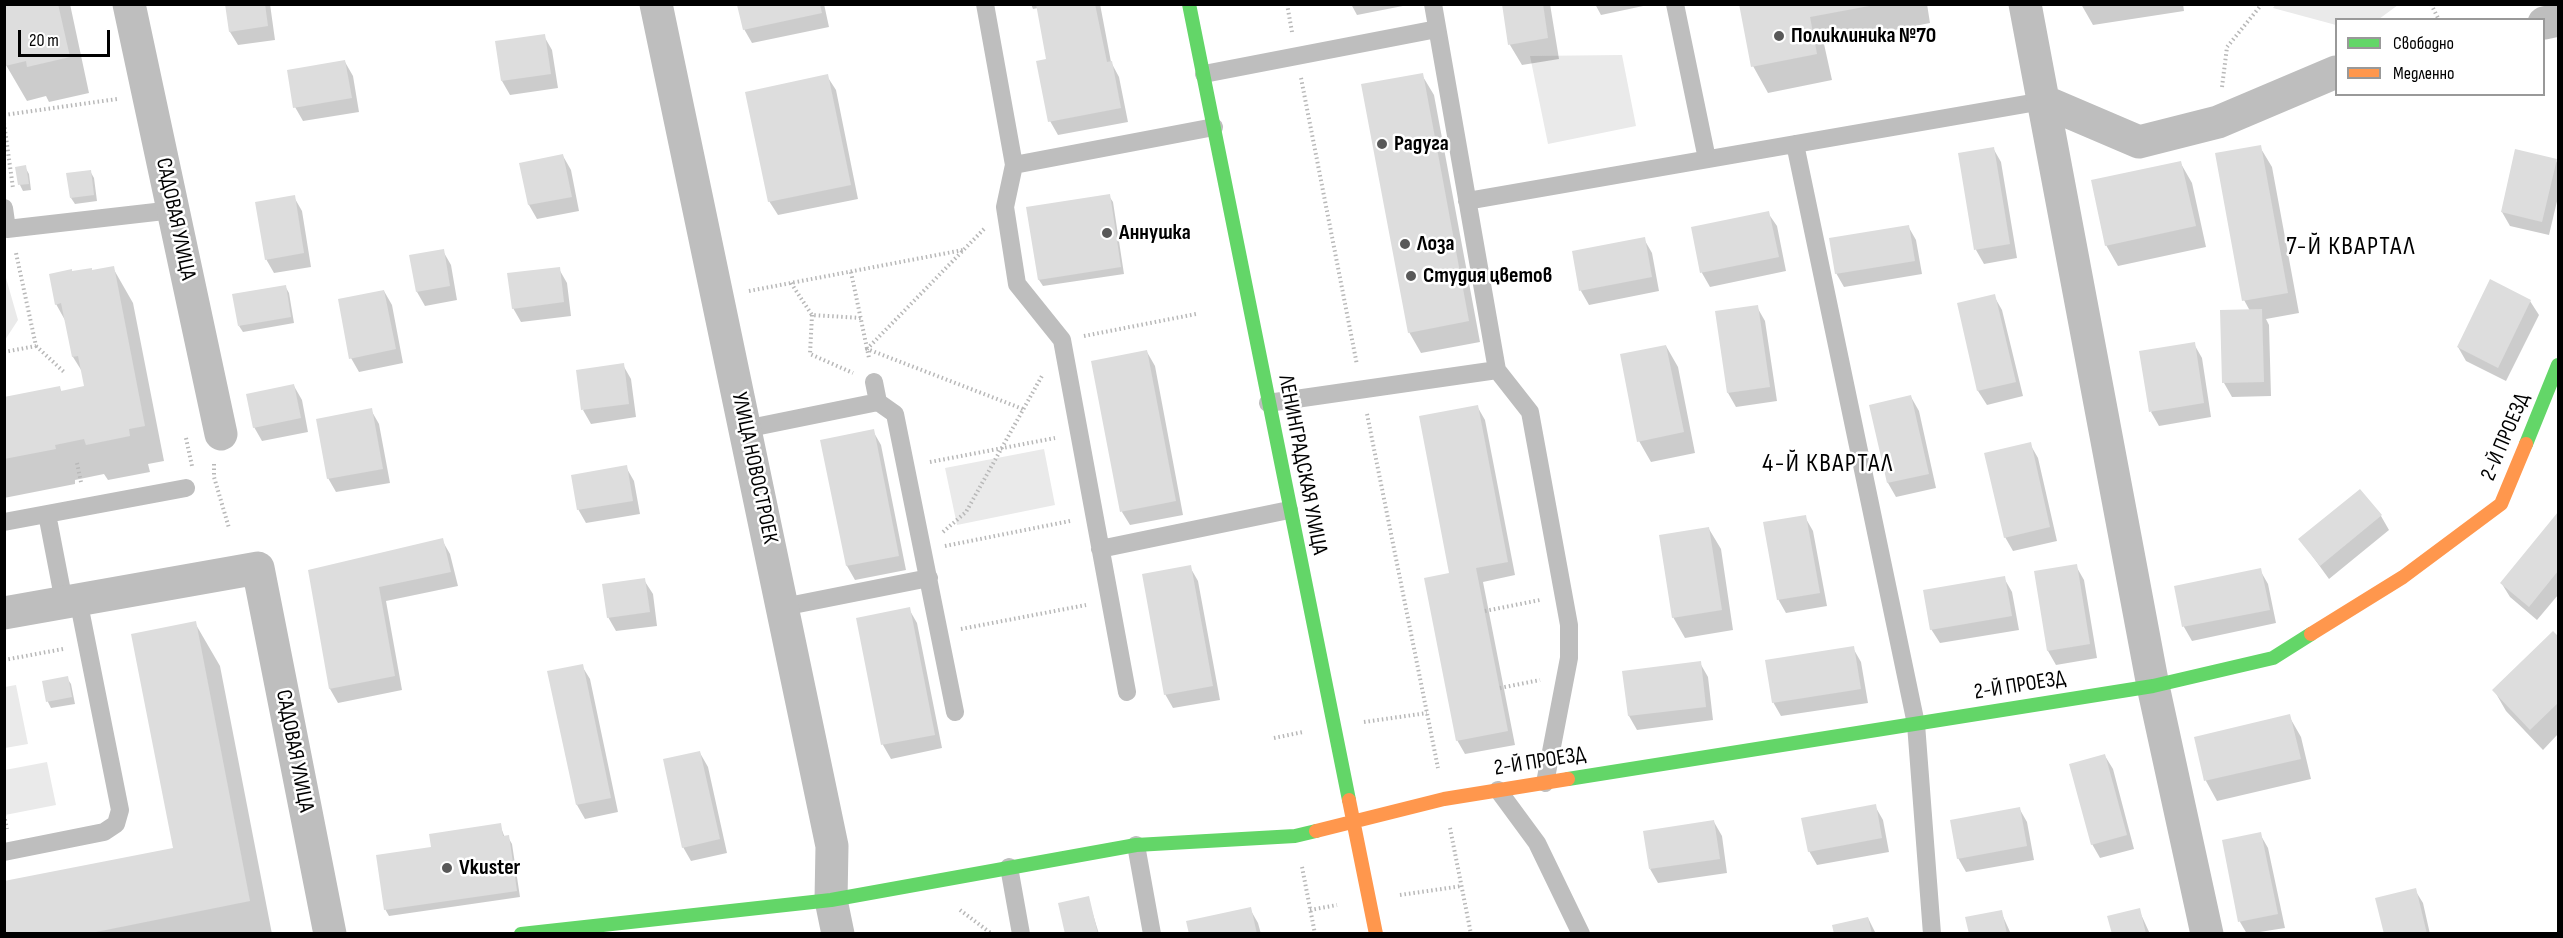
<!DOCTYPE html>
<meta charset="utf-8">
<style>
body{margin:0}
#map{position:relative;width:2563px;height:938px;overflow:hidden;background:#fff;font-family:"Sofia Sans Condensed",sans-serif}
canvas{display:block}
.frame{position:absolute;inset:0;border:6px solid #000;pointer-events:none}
.legend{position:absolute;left:2335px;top:18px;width:210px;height:78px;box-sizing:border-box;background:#fff;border:2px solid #999;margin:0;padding:8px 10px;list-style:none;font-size:18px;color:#000}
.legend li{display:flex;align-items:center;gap:12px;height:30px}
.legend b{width:30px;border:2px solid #999}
.scale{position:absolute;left:18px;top:30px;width:92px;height:27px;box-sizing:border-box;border:3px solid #000;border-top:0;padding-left:8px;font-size:18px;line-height:21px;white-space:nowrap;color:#000;-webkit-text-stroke:4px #fff;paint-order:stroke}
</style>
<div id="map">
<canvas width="2563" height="938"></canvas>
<div class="frame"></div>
<ul class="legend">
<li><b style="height:8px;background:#63d668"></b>Свободно</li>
<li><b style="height:8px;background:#ff974d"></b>Медленно</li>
</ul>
<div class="scale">20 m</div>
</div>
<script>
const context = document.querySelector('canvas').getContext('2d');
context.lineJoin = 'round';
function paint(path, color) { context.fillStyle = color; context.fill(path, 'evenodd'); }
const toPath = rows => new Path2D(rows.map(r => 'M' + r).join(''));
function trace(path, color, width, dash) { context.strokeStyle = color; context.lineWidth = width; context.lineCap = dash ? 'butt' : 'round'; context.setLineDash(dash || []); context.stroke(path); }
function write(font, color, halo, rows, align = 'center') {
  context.font = font + ' "Sofia Sans Condensed",sans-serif'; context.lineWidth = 5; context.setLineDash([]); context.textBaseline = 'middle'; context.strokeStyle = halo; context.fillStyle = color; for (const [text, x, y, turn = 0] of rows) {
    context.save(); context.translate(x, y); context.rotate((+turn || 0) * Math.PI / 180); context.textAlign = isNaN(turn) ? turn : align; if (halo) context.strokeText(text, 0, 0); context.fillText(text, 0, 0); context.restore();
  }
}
const green = toPath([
 [2276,4,2398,4,2398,5,2379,19,2336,20,2336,25,2273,8],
 [1622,55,1636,126,1548,144,1530,56],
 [4,271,18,320,5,340,4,340],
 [1044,449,1055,505,957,525,945,468],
 [16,685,28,744,5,748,5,687],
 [47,762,56,805,5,815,5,770]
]);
const shadow = toPath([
 [4,4,70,4,89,93,49,102,46,96,27,101,6,65],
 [226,4,270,4,275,40,238,45,230,32],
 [739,4,824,4,829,27,752,43,744,29],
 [1031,4,1100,4,1111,62,1119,77,1128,122,1058,135,1050,121,1048,60,1038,8,1033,9],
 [1351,4,1413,4,1357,15],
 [1503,4,1550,4,1559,59,1522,65,1510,45],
 [1595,4,1648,4,1648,5,1601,15],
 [1740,4,1927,4,1930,23,1824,44,1832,80,1768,93,1753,66],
 [2081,4,2183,4,2184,11,2093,25],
 [544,36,552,50,558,88,510,95,502,81,497,42],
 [345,62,353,76,359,112,303,121,295,107],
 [1422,75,1434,95,1480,342,1421,353,1409,332],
 [827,76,836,90,858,199,778,215,769,201],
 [2260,147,2272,167,2299,313,2266,319,2269,325,2271,396,2232,397,2224,383,2250,311,2244,300],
 [1993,148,2001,162,2017,258,1984,264,1976,250],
 [563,156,571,170,579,211,537,219,529,205,521,164],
 [2556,160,2558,165,2558,197,2549,235,2510,226,2502,212],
 [2180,162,2192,183,2206,247,2118,266,2106,245],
 [25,167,29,174,31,190,23,191,20,185,17,168],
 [90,171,94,178,97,201,75,204,71,198],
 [1109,196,1113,202,1124,274,1043,286,1039,280,1028,208],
 [294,197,302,211,311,267,274,273,266,259],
 [1768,213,1777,226,1786,271,1710,287,1702,273,1693,228],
 [1908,226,1916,240,1922,274,1844,287,1836,273],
 [1644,239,1652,253,1659,291,1589,305,1581,291,1574,253],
 [443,251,451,265,457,300,425,306,417,292,411,256],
 [113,268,133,303,164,461,148,464,150,472,108,480,104,474,75,480,75,484,4,498,4,398,59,387,62,392,85,388,83,373,73,357,66,322,56,304,72,273],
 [559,269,567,283,571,316,521,322,513,308],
 [285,286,289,293,294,323,243,332,239,326],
 [384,291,392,305,403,363,359,372,351,358],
 [1994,296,2002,310,2023,396,1987,405,1978,391,1959,304],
 [2530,301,2539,315,2506,381,2466,361,2458,347],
 [1757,307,1765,321,1777,401,1736,407,1728,393],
 [2194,344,2202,358,2211,417,2159,426,2151,412],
 [1666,346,1678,367,1695,453,1651,462,1639,441],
 [1147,352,1155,366,1183,515,1130,525,1122,512],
 [623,365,631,379,636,417,591,424,583,410],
 [294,386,302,400,308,432,262,441,254,427],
 [1911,397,1919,411,1936,488,1896,497,1888,483,1871,406],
 [1477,406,1485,420,1515,575,1483,582,1515,745,1465,754,1457,740,1451,574],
 [371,410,379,424,390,483,336,492,328,478],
 [873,431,881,445,906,570,855,580,847,566,822,441],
 [2030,444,2038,458,2057,541,2013,551,2005,537],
 [626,467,634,481,640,514,586,523,578,509],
 [2360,491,2381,516,2389,530,2329,579,2300,539],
 [2558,515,2558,595,2537,620,2510,597,2502,584],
 [1805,517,1813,531,1827,606,1786,613,1778,599],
 [1709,529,1721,549,1733,630,1685,638,1673,617],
 [442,540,450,554,458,586,386,601,402,690,338,703,330,689,309,571],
 [2076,566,2084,580,2097,658,2056,665,2048,651,2035,573],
 [1190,567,1198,581,1220,700,1173,708,1165,694],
 [2260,570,2268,584,2276,623,2192,641,2184,627,2176,587],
 [2004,578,2012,592,2019,630,1940,643,1931,629],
 [644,580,653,594,657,626,616,631,608,617],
 [909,609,917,623,942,748,891,759,883,745,858,619],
 [195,623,220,666,272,934,4,934,174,849],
 [2553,633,2558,638,2558,734,2543,750,2506,711,2494,690],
 [1853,648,1861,662,1868,703,1781,716,1773,702],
 [1700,663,1708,677,1713,720,1637,730,1629,716,1624,672],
 [582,666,590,679,618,812,585,819,577,805],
 [67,678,71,684,75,704,51,708,48,702,44,682],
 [2289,716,2301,737,2311,779,2217,801,2206,781,2196,738],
 [700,753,708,767,727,853,691,861,683,847],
 [2105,756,2113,769,2134,849,2100,858,2092,844],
 [1875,806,1883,820,1889,852,1817,865,1809,851],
 [2019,808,2027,822,2034,860,1966,872,1958,858],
 [1714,822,1722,836,1727,873,1658,883,1650,869],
 [500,825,505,838,508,837,512,844,520,897,389,916,385,909,433,848],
 [2260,834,2268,848,2285,928,2247,934,2240,922,2224,841],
 [2415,890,2423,903,2430,934,2385,934],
 [1088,898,1099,934,1067,934],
 [1250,909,1258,923,1261,934,1191,934],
 [2139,910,2150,934,2113,934],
 [2001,912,2011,934,1970,934],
 [1868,918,1876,934,1836,934]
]);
const building = toPath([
 [4,4,58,4,70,57,27,67,26,61,5,66],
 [225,4,265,4,268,26,229,32],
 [1036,4,1095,4,1107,62,1112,61,1121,108,1048,122,1036,61,1046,59],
 [1502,4,1543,4,1548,38,1508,45],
 [1739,4,1869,4,1869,6,1810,17,1817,54,1751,67],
 [737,5,820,5,822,13,743,30],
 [545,34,551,74,501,81,495,41],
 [345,60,352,98,293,108,287,70],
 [1423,73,1469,321,1408,333,1361,84],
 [828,74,851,185,768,202,745,92],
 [2261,145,2288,293,2242,301,2215,153],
 [1994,147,2010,244,1974,250,1958,153],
 [2515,149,2557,159,2542,222,2501,212],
 [563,154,572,197,528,205,519,163],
 [2181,161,2196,226,2105,246,2091,180],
 [26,165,29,184,18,185,15,167],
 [91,170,94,195,70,198,66,173],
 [1110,194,1121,267,1038,280,1026,207],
 [295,195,304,253,265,260,255,202],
 [1769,211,1779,257,1700,273,1691,227],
 [1909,225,1915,261,1835,274,1829,238],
 [1645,237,1652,277,1579,291,1572,251],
 [444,249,450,286,416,292,409,255],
 [114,266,145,426,129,429,130,436,86,445,84,439,55,445,56,449,4,459,4,397,60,386,61,391,84,386,78,356,72,357,61,303,55,305,49,274,72,269,72,271,92,268,92,270],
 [560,267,564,302,512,309,507,273],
 [2490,279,2531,300,2498,368,2457,347],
 [286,285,291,317,238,326,232,294],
 [384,290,396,349,349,359,338,299],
 [1995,294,2016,382,1977,391,1957,303],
 [1758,305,1770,387,1727,393,1715,311],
 [2262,309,2264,382,2222,383,2220,310],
 [2195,342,2204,403,2149,412,2139,351],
 [1666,345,1684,432,1637,442,1620,354],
 [1147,350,1176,501,1120,512,1091,361],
 [624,363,629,404,581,410,576,370],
 [294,384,301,418,253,428,246,394],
 [1911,395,1929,474,1887,483,1869,405],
 [1478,405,1508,562,1476,568,1508,731,1456,741,1424,578,1449,573,1419,416],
 [372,408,383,469,327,479,316,419],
 [874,429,899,556,846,566,820,440],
 [2031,442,2050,527,2004,538,1984,453],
 [627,465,633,501,577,510,571,475],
 [2360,489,2382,515,2320,566,2298,539],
 [2558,512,2558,571,2529,607,2500,583],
 [1806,515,1820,593,1777,600,1763,522],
 [1709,527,1722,610,1672,618,1659,535],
 [443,538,451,572,379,587,395,676,329,689,308,570],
 [2077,564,2090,644,2047,651,2034,571],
 [1191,565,1213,686,1164,695,1142,574],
 [2261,568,2270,610,2182,627,2174,586],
 [2005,576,2012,616,1930,630,1923,590],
 [645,578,650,612,607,618,602,584],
 [910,607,935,735,881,745,856,618],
 [196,621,250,901,86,934,4,934,4,881,173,848,131,634],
 [2553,631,2558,636,2558,703,2530,730,2492,690],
 [1854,646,1861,689,1772,703,1765,660],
 [1701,661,1706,707,1628,716,1622,671],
 [583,664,611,798,576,805,547,671],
 [68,676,72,697,46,702,42,681],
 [2290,714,2301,759,2204,781,2194,737],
 [700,751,720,839,682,848,663,759],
 [2105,754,2127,835,2091,845,2069,764],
 [1876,804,1882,838,1808,852,1801,818],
 [2020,807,2027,846,1957,859,1950,820],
 [1714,820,1720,859,1649,869,1643,831],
 [501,823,503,836,509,835,517,891,384,910,376,855,431,847,429,834],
 [2261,832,2278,914,2238,922,2222,840],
 [2416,888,2427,934,2384,934,2375,898],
 [1089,896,1098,934,1065,934,1058,903],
 [1251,907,1257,934,1189,934,1186,921],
 [2140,908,2146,934,2112,934,2107,916],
 [2002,910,2007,934,1969,934,1965,917],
 [1868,917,1872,934,1834,934,1832,925]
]);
const path = toPath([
 [1287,4,1292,32],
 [2431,4,2439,20],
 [1301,78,1357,365],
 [2222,87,2227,47,2262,4],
 [4,115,117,99],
 [4,123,13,188],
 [984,229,867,349,1023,409],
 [851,272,869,358],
 [791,283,812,315,861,318],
 [749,291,963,250],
 [812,315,810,354,853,373],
 [1084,336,1196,314],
 [36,346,64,372],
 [4,352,36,346,16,253],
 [1367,414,1438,768],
 [186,438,192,466],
 [930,462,1055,438],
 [77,463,81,482],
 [214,464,214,477,229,528],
 [943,532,966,512,1043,374],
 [945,546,1070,521],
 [1485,611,1540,600],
 [961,629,1086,605],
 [4,660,63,649],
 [1500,688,1540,680],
 [1364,722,1427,713],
 [1274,738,1303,732],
 [4,815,7,829],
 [1450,828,1471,934],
 [1302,867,1315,934],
 [1400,895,1462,886],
 [960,910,992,934],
 [1310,910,1337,905]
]);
const lane = toPath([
 [985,4,1014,165,1005,207,1017,284,1062,340,1127,692],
 [1433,4,1497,370,1530,412,1569,625,1569,658,1545,783],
 [1675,4,1707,159],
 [1204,74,1437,29],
 [1795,144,1916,724,1932,934],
 [1014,165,1214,127],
 [1467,201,2043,101],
 [4,208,7,229,173,210],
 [874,382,878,402,895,414,955,712],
 [1268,403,1497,370],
 [745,429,878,402],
 [47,514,64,602],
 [4,522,186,488],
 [1100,549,1289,510],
 [783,607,929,578],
 [1498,790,1537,843,1581,934],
 [1136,845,1152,934],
 [4,852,104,832,116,824,120,810,78,599],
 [1009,867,1021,934]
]);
const street = toPath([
 [129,4,221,434],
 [656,4,832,846,831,900,838,934],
 [2025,4,2153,686,2207,934],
 [2544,23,2558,20],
 [2043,101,2139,142,2218,122,2336,72],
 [4,613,258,568,330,934]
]);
const fast = toPath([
 [1189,4,1349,800],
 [2526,444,2558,365],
 [1568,779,2153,686,2273,658,2311,634],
 [521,934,831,900,1136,845,1295,836,1316,831]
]);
const slow = toPath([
 [2311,634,2403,577,2501,504,2526,444],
 [1349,800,1376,934],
 [1316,831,1444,799,1568,779]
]);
const markers = [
 [1779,36,6,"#595959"],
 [1382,144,6,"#595959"],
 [1107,233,6,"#595959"],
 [1405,244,6,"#595959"],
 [1411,276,6,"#595959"],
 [447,868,6,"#595959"]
];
const poiNames = [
 ["Поликлиника №70",1791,36],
 ["Радуга",1394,144],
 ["Аннушка",1119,233],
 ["Лоза",1417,244],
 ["Студия цветов",1423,276],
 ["Vkuster",459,868]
];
const streetNames = [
 ["САДОВАЯ УЛИЦА",175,219,78],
 ["2-Й ПРОЕЗД",2506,437,-67],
 ["ЛЕНИНГРАДСКАЯ УЛИЦА",1302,465,79],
 ["УЛИЦА НОВОСТРОЕК",754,468,78],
 ["2-Й ПРОЕЗД",2020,686,-9],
 ["САДОВАЯ УЛИЦА",294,751,79],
 ["2-Й ПРОЕЗД",1540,762,-9]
];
const quarterNames = [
 ["7-Й КВАРТАЛ",2351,247],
 ["4-Й КВАРТАЛ",1828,464]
];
paint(green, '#eaeaea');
paint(shadow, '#0003');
paint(building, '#ddd');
trace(path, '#b8b8b8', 4, [1.5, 3]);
trace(lane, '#bebebe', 18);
trace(street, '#bebebe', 33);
trace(fast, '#63d668', 14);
trace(slow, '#ff974d', 14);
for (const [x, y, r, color] of markers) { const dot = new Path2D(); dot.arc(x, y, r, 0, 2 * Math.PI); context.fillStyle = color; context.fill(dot); trace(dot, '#fff', 2); }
write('bold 22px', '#000', '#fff', poiNames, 'left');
write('22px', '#000', '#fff', streetNames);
context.letterSpacing = '1.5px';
write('26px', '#000', '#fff', quarterNames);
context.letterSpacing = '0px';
</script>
